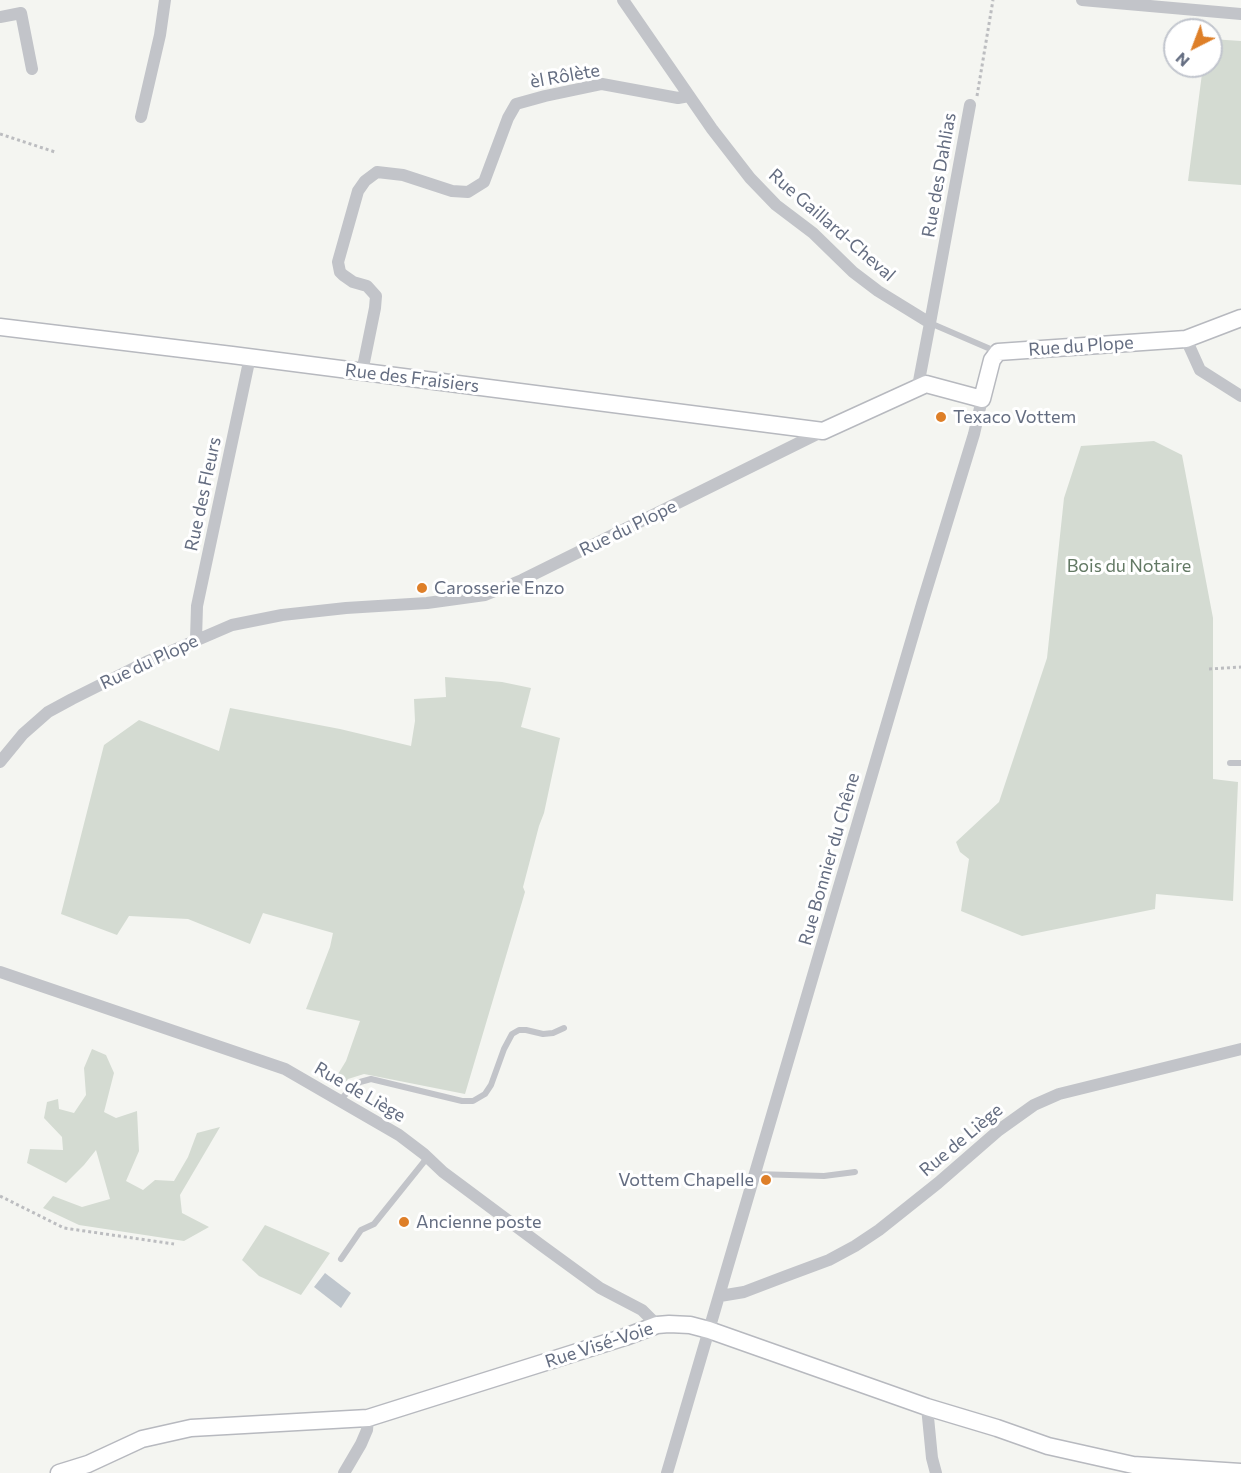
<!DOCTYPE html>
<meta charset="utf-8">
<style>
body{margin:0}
#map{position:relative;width:1241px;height:1473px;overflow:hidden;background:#f4f5f1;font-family:Commissioner,sans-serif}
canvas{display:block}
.north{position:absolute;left:1163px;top:18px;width:60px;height:60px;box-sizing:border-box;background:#fff;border:2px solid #c1c5cd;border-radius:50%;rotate:222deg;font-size:16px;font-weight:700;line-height:24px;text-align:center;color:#646d81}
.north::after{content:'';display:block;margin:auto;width:21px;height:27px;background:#de7f28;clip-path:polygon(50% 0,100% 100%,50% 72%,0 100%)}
</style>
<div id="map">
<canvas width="1241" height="1473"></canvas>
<div class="north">N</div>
</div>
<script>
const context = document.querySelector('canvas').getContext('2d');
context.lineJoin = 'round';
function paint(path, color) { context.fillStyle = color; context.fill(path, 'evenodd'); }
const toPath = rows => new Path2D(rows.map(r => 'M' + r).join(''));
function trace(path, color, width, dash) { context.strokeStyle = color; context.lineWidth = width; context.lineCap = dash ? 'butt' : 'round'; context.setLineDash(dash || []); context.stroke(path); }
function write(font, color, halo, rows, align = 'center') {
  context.font = font + ' Commissioner,sans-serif'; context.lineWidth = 6; context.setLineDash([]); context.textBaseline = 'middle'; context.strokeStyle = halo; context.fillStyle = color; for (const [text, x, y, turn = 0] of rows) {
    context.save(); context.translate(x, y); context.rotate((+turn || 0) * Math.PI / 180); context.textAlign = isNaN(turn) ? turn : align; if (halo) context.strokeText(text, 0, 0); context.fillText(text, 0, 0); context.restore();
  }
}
const green = toPath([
 [1211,39,1241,41,1241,185,1188,181,1203,66,1211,66],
 [1154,441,1182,455,1213,618,1213,779,1238,782,1233,901,1156,894,1155,909,1022,936,961,911,969,859,960,852,956,842,999,802,1047,658,1064,498,1081,446],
 [445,677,502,682,531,688,521,727,560,738,544,813,539,826,523,887,525,892,465,1094,364,1074,348,1079,340,1089,332,1084,346,1061,360,1021,306,1009,330,947,333,933,263,913,250,944,188,919,129,916,117,935,61,914,104,745,139,720,219,751,230,708,340,729,411,746,415,721,414,699,446,697],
 [92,1049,106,1055,114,1073,104,1112,116,1118,137,1111,139,1151,126,1181,143,1190,155,1180,174,1181,188,1157,197,1133,220,1127,180,1195,182,1213,209,1227,184,1241,79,1225,43,1208,53,1196,82,1207,110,1199,96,1150,84,1165,66,1183,27,1163,30,1149,63,1150,62,1137,44,1118,47,1102,58,1099,59,1109,74,1113,86,1095,84,1068],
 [265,1225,330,1253,301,1295,259,1276,242,1260]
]);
const water = toPath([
 [325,1273,351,1293,341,1308,314,1287]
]);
const path = toPath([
 [977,96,993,0],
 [0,134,55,152],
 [1209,669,1241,667],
 [0,1196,64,1228,174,1244]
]);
const lane = toPath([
 [930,323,995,351],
 [1230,763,1241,763],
 [340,1101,349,1090,360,1082,371,1079,462,1101,473,1101,485,1094,491,1085,504,1049,512,1034,519,1030,526,1030,543,1034,553,1033,564,1028],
 [755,1174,824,1176,855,1172],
 [341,1259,361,1230,374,1224,427,1158]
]);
const street = toPath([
 [623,0,712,129,750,178,776,205,813,233,853,272,878,291,930,323,918,386],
 [1082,0,1241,14],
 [0,17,21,13,32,69],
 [141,117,160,35,165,0],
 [930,323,970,105],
 [1186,339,1200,370,1241,396],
 [362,372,375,308,376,296,367,286,353,282,343,275,340,272,338,262,358,191,365,181,377,172,403,175,452,191,468,192,484,182,508,118,516,104,545,96,602,84,678,98,689,96],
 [196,639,197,606,250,357],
 [0,762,23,734,48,712,72,699,146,662,232,625,282,615,346,608,427,603,485,595,522,580,823,431],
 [0,972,285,1069,399,1135,424,1154,443,1172,541,1245,600,1288,642,1310,657,1325],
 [720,1296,744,1292,786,1276,829,1260,855,1246,879,1230,938,1183,999,1130,1034,1105,1059,1094,1241,1049],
 [927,1407,932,1458,936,1473],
 [344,1473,361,1444,367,1430,368,1418],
 [667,1473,922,604,974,434,982,399]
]);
const secondary = toPath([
 [0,327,232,355,823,431,926,384,982,399,992,360,998,352,1186,339,1241,318],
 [59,1473,88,1464,142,1439,191,1428,368,1418,625,1337,657,1325,669,1324,690,1325,709,1330,927,1407,997,1428,1048,1446,1133,1465,1241,1472]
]);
const markers = [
 [941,417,6,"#de7f28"],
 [422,588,6,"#de7f28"],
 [766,1180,6,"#de7f28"],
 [404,1222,6,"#de7f28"]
];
const streetNames = [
 ["èl Rôlète",565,76,-10],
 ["Rue des Dahlias",939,175,-80],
 ["Rue Gaillard-Cheval",832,225,41],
 ["Rue du Plope",1081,346,-4],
 ["Rue des Fraisiers",412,378,7],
 ["Rue des Fleurs",203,494,-78],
 ["Rue du Plope",628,528,-26],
 ["Rue du Plope",149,662,-25],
 ["Rue Bonnier du Chêne",829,859,-74],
 ["Rue de Liège",360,1092,30],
 ["Rue de Liège",961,1140,-40],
 ["Rue Visé-Voie",599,1345,-18]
];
const poiNames = [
 ["Texaco Vottem",953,417],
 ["Carosserie Enzo",434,588],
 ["Vottem Chapelle",754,1180,"right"],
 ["Ancienne poste",416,1222]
];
const parkNames = [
 ["Bois du Notaire",1129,566]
];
paint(green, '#d4dbd2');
paint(water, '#bfc6cd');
trace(secondary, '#b7b9bf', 19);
trace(path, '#bcbdc0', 3, [3, 3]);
trace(lane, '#c2c4c9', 6);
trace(street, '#c2c4c9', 12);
trace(secondary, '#fff', 16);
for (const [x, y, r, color] of markers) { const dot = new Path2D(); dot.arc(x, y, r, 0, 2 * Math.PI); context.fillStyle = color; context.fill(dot); trace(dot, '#fff', 2); }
write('18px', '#646d81', '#fff', streetNames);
write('18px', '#646d81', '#fff', poiNames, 'left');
write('18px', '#637964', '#fff', parkNames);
</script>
